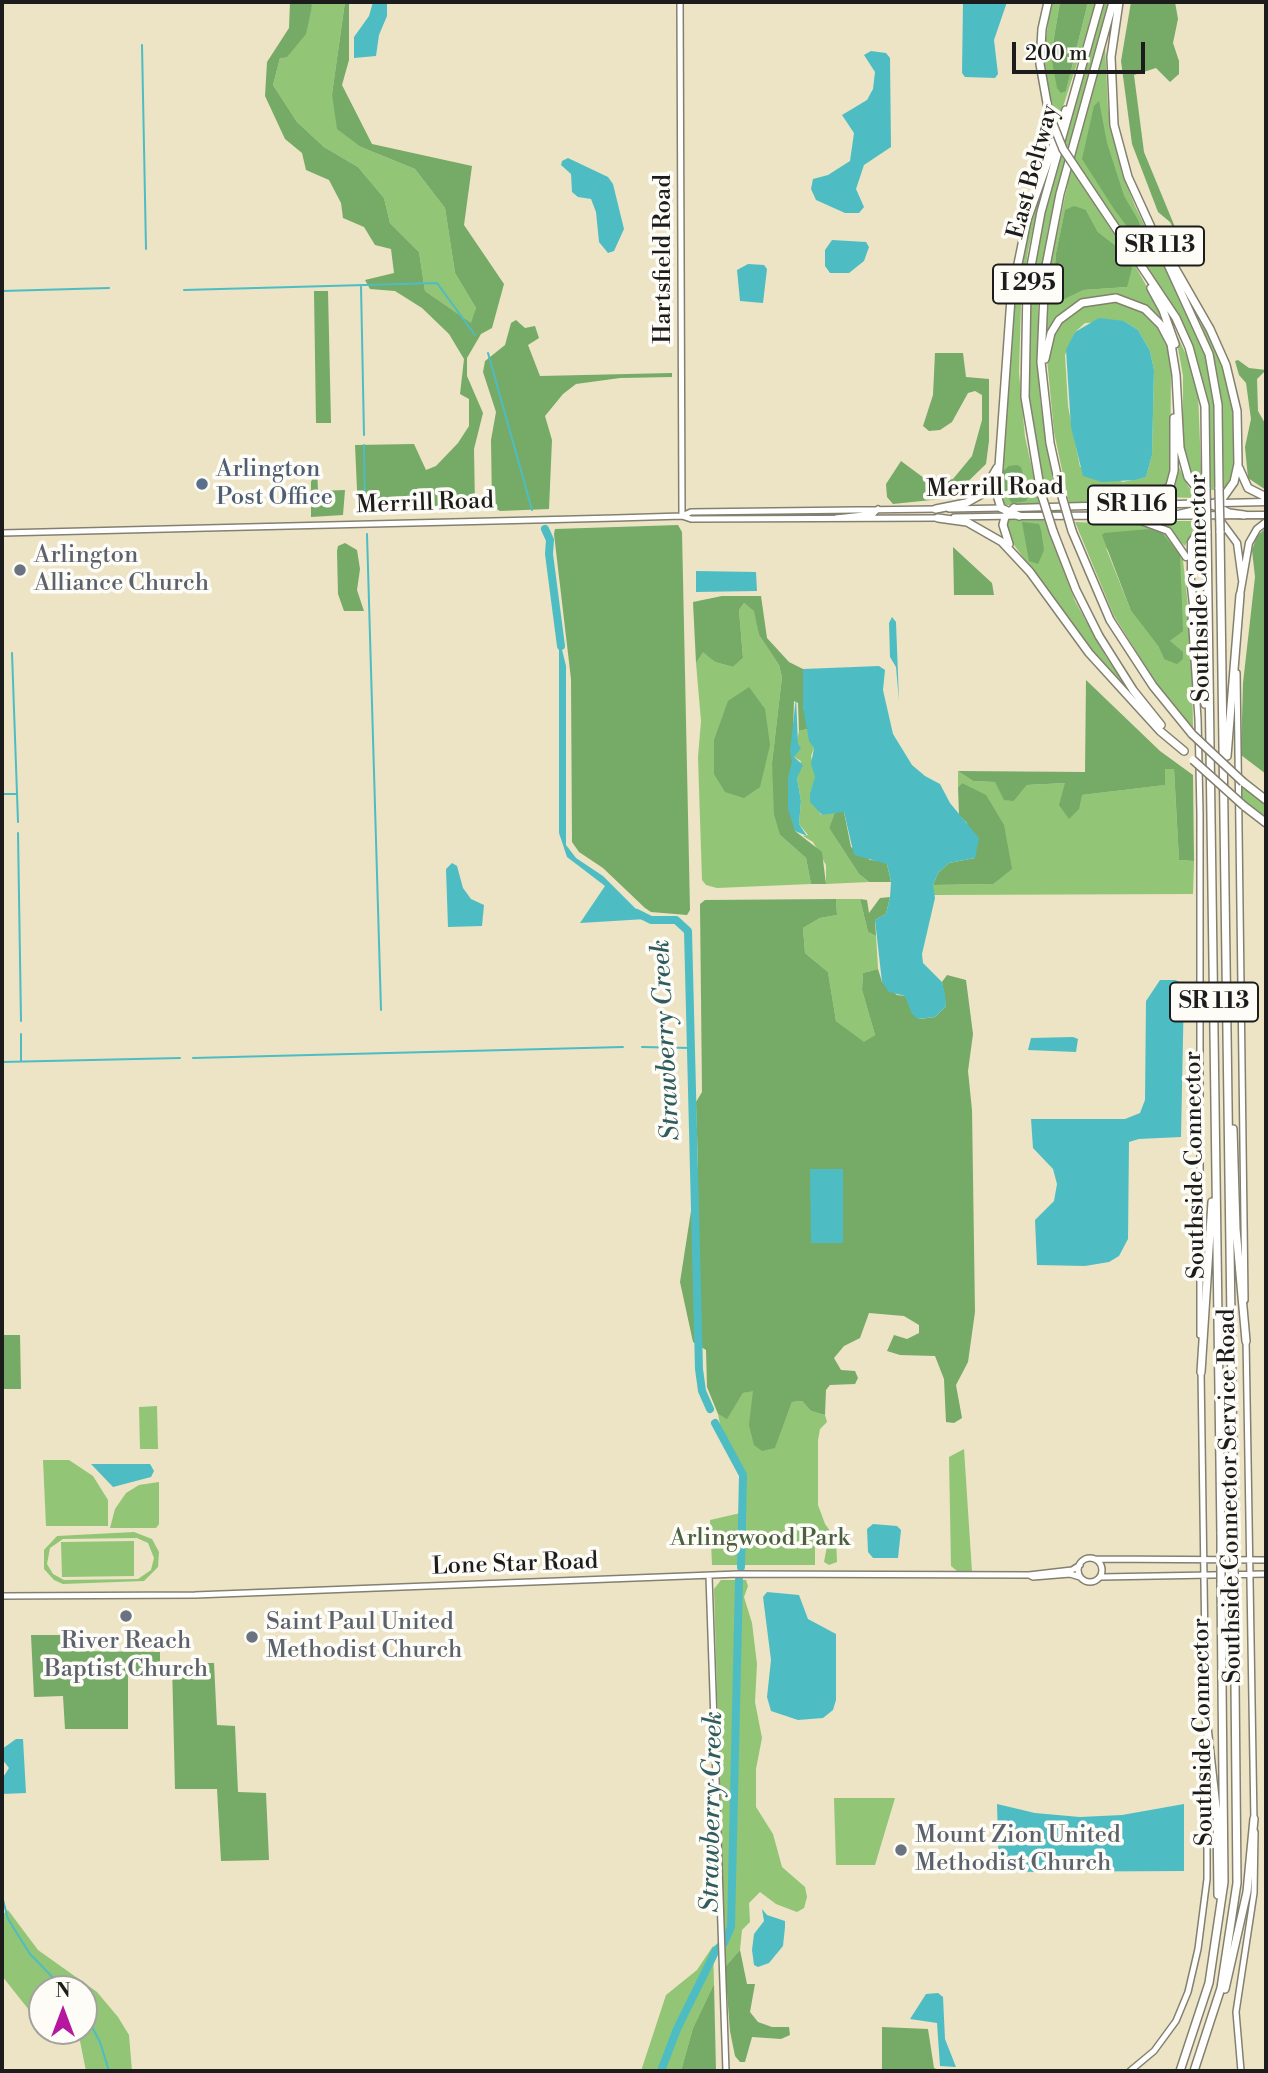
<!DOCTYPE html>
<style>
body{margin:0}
#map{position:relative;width:1268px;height:2073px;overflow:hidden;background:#ece4c5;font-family:"Libre Bodoni",serif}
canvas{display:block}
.frame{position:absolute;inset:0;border:4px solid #1c1c1c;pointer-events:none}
.north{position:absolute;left:28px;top:1975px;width:70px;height:70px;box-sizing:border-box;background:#fdfcf7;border:2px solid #a3a29f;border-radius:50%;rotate:0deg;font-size:19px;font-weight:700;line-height:28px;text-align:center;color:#1c1c1c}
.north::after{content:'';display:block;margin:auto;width:24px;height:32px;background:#b5179e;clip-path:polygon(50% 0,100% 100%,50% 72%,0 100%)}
.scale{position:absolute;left:1012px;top:42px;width:133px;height:32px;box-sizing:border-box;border:4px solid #1c1c1c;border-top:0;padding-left:9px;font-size:21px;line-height:24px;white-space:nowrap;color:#1c1c1c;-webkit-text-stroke:5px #fdfcf7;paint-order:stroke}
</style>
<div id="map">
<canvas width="1268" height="2073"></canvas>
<div class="frame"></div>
<div class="north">N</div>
<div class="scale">200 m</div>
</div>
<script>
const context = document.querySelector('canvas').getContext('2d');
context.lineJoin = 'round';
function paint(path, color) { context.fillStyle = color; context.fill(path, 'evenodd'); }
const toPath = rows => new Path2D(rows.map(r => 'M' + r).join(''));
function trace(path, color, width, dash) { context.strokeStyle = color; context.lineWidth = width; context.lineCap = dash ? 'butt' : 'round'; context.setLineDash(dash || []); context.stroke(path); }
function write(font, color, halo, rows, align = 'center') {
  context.font = font + ' "Libre Bodoni",serif'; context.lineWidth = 7; context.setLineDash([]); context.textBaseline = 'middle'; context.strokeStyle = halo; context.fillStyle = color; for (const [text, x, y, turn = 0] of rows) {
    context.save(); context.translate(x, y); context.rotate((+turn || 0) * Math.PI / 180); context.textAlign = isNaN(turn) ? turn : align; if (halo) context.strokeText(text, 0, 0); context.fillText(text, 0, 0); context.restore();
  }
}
const green = toPath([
 [311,2,345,2,332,94,361,147,415,169,445,208,455,273,476,308,472,324,425,291,419,252,390,223,384,198,358,167,324,147,297,122,273,85,280,58,312,7],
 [1051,2,1060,2,1051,55,1066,91,1088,2,1097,2,1057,125,1049,103,1043,60],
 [1103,2,1110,2,1069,150,1063,140],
 [1105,45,1108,108,1122,173,1135,206,1200,339,1208,364,1215,410,1216,490,1210,490,1206,394,1189,338,1073,158],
 [1061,153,1066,161,1048,229,1038,307,1040,399,1055,493,1045,493,1027,392,1029,290,1044,212],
 [1071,169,1134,264,1160,310,1163,323,1136,301,1102,296,1085,299,1050,329,1045,339,1049,270],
 [1086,210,1098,232,1124,252,1127,287,1083,290,1054,296,1056,253,1065,211],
 [1036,197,1040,198,1028,251,1021,304,1019,373,1025,437,1040,505,1003,505,999,500,1013,297],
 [1113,300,1143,310,1161,329,1168,344,1171,371,1170,477,1166,485,1147,497,1069,503,1054,432,1047,359,1052,338,1068,315,1085,304],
 [1124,321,1138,330,1150,351,1154,370,1152,455,1146,477,1123,482,1080,467,1068,406,1065,355,1075,332,1085,323],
 [1199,318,1211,336,1226,374,1233,409,1235,468,1224,493,1219,381],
 [1175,331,1190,363,1198,393,1202,493,1191,479,1183,450,1183,376],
 [1178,465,1188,486,1197,498,1161,497,1168,490],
 [1009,519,1044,519,1075,601,1106,657,1135,699,1101,664,1006,534,1006,520],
 [1164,521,1197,521,1185,546,1163,525],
 [1075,522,1147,525,1164,531,1182,551,1191,634,1193,728,1160,689,1114,616],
 [1106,548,1183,630,1170,641,1164,659,1158,646,1131,611],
 [744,603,755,611,759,635,779,665,782,677,772,763,780,835,806,858,811,884,717,888,706,885,702,880,698,757,701,721,696,663,703,651,715,662,733,667,743,658,739,610],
 [807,729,814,748,811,756,816,777,810,793,821,815,835,812,829,828,859,874,869,882,826,884,826,865,813,842,803,836,808,835,799,824,801,801,797,778,801,761,794,757,799,731],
 [1165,769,1174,769,1179,860,1194,861,1193,894,933,895,933,885,993,884,962,783,958,787,958,771,973,781,996,782,1014,801,1027,785,1065,783,1082,795,1164,785],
 [1240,785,1266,805,1266,819,1240,798],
 [836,899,860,899,868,932,876,936,878,969,863,973,862,990,875,1035,864,1043,836,1021,828,972,805,953,803,928,820,918,837,915],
 [754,1390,753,1403,775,1447,792,1402,802,1401,811,1411,825,1415,827,1422,820,1429,818,1440,818,1505,825,1524,836,1539,837,1562,829,1565,824,1562,828,1541,815,1531,815,1565,712,1565,710,1520,745,1512,744,1472,721,1429,718,1414,727,1418,743,1393],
 [157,1406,158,1449,140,1449,139,1407],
 [964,1449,972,1572,957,1571,951,1566,949,1457],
 [43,1460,69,1460,93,1476,108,1500,108,1526,46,1526],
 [159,1482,159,1524,156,1528,110,1528,115,1509,126,1493,139,1485],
 [134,1532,152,1539,159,1552,158,1567,144,1581,63,1584,54,1580,44,1569,44,1550,57,1536],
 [137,1538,148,1543,154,1558,151,1570,138,1579,64,1580,53,1574,47,1564,50,1548,63,1539],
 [134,1541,134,1576,62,1577,61,1542],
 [721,1580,746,1580,748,1586,744,1597,752,1623,757,1664,755,1702,762,1738,756,1769,756,1807,773,1834,782,1867,805,1887,807,1897,804,1908,797,1912,776,1904,760,1892,749,1903,750,1922,742,1930,740,1950,725,1967,714,1589],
 [834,1798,895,1798,875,1865,836,1865],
 [8,1910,38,1950,97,1992,118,2017,129,2035,132,2071,86,2071,80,2041,69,2031,84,2031,84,1989,42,1989,42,2015,29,2010,2,1976,2,1915],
 [713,1946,714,1984,693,2028,681,2071,641,2071,666,1995,697,1970]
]);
const forest = toPath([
 [290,2,311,2,312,6,306,34,287,57,280,58,273,85,297,122,324,147,358,167,384,198,390,223,419,252,425,291,471,323,476,308,455,273,445,208,415,169,361,147,337,129,332,94,345,2,349,2,349,60,342,85,372,144,472,166,464,225,504,284,492,328,481,334,467,358,467,376,483,413,474,449,475,507,472,510,358,512,355,445,414,444,426,470,436,466,458,443,469,426,469,399,460,394,464,359,449,334,422,308,395,291,370,289,365,280,394,273,391,249,375,245,364,227,343,218,341,203,329,180,306,170,302,153,285,139,265,96,267,62,289,28],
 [1060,2,1088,2,1066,91,1061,93,1057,88,1051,55],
 [1131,2,1175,2,1178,19,1173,43,1179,61,1179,74,1170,82,1156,68,1134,75,1144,152,1184,249,1170,222,1158,212,1132,144,1121,61],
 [1099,101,1107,143,1124,196,1138,220,1148,249,1142,247,1114,209,1082,159,1094,106],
 [1074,206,1086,210,1098,232,1124,252,1132,268,1127,287,1083,290,1060,301,1053,296,1056,253,1065,210],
 [314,291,328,291,331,423,316,423],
 [516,320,525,328,535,326,539,338,528,345,540,376,672,373,672,377,620,378,576,384,563,394,545,416,552,440,549,509,500,511,492,506,491,440,496,412,483,372,485,361,505,345,511,323],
 [935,353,963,353,966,377,989,379,989,441,986,464,951,498,893,504,887,497,886,484,901,461,932,484,953,479,972,456,982,420,982,395,975,391,968,393,952,422,940,430,929,431,923,426,933,395],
 [1238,360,1249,368,1266,370,1257,379,1258,411,1266,425,1266,490,1248,478,1245,447,1251,419,1246,383,1239,375,1235,361],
 [1017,465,1021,467,1029,495,1026,501,1012,503,1004,491,1002,472,1009,466],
 [317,467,318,491,345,490,343,515,311,517,311,482],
 [1022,522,1039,524,1041,530,1044,550,1038,564,1029,561],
 [678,525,682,532,690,910,687,915,651,912,645,908,603,868,579,852,572,842,571,679,554,534,555,529],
 [1266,528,1266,774,1241,755,1243,683,1255,577,1252,550,1257,536],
 [1150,529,1163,534,1180,555,1183,631,1170,641,1183,652,1183,659,1177,664,1164,659,1158,646,1131,611,1102,535,1104,533],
 [345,543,357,550,360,569,357,590,364,611,344,611,338,594,337,551,338,546],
 [953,547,992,583,994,595,954,595],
 [722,596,761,596,767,638,789,662,803,669,803,707,808,721,807,729,799,731,798,703,794,701,792,761,795,831,822,852,826,884,811,884,806,858,780,835,774,814,772,763,782,677,779,665,759,635,754,611,744,603,739,610,743,658,733,667,715,662,703,652,696,663,693,602],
 [1086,680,1160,751,1193,775,1194,861,1179,860,1174,769,1165,769,1165,785,1082,795,1079,809,1069,819,1059,805,1065,783,1027,785,1014,801,1004,800,995,782,973,781,958,771,1085,772],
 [749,687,765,709,770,745,760,787,744,798,725,792,714,774,714,740,728,701],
 [962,783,986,795,1004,825,1012,869,993,884,933,885,938,873,949,863,975,858,967,823,959,815,958,787],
 [835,812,844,812,851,847,870,860,883,861,887,864,891,882,869,882,859,874,829,828],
 [890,897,886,914,875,920,876,936,868,932,860,899,867,900,869,913,880,898],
 [836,899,837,915,820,918,803,928,805,953,828,972,836,1021,864,1042,875,1035,862,990,863,973,878,969,882,982,897,995,905,996,919,1019,935,1017,946,1006,942,982,947,975,966,980,973,1034,968,1071,972,1110,975,1312,968,1362,956,1385,962,1418,954,1423,946,1422,944,1379,935,1356,900,1355,887,1351,894,1335,907,1339,919,1333,919,1325,904,1316,869,1313,860,1338,844,1346,834,1358,841,1370,855,1371,858,1378,855,1384,830,1385,826,1390,825,1415,811,1411,802,1401,792,1402,775,1448,762,1451,754,1445,749,1425,753,1391,743,1393,727,1419,718,1414,707,1387,706,1350,693,1342,680,1282,698,1166,696,1102,702,1092,700,904,705,900],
 [2,1335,20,1335,21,1389,2,1389],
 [31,1635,73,1635,75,1651,160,1652,160,1672,128,1674,128,1729,65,1729,63,1696,34,1697],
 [172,1663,214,1663,217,1725,235,1726,238,1792,266,1793,269,1860,221,1861,217,1789,175,1789],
 [740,1950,747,1984,755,1984,750,2012,758,2022,772,2027,789,2027,790,2035,781,2039,752,2037,745,2062,740,2062,735,2056,730,2031,725,1967],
 [714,1984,716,2071,681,2071,693,2028],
 [882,2027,928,2029,934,2068,941,2071,882,2071]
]);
const water = toPath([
 [373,2,387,3,387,16,379,35,376,56,354,58,354,37,369,16],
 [963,2,1007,2,994,40,998,74,995,78,965,77,962,73],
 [871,51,886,53,890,58,891,147,864,165,856,189,864,207,859,213,845,213,816,200,811,189,813,179,828,175,850,161,854,133,842,115,867,100,873,89,875,72,864,55],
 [568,158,608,177,613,184,624,229,614,251,608,253,599,242,596,212,591,199,578,197,572,192,571,174,561,165,562,161],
 [832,240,866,242,869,247,864,261,849,273,830,273,825,266,825,250],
 [748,264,764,265,767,269,763,303,740,301,737,270],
 [1099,318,1124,321,1138,330,1150,351,1154,370,1152,455,1146,477,1135,480,1102,482,1083,476,1071,427,1066,350,1075,332],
 [696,571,756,572,757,591,696,592],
 [892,617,896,622,899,701,896,667,890,657,889,623],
 [559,637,566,666,566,845,576,858,603,876,646,919,580,923,605,886,567,857,559,833],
 [879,666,885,670,883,690,893,734,912,765,925,776,940,784,950,803,979,838,975,858,949,863,938,873,933,885,935,898,922,954,923,963,942,982,945,994,946,1006,935,1017,918,1019,912,1014,905,996,889,992,882,982,875,920,886,914,890,897,891,882,887,864,854,855,844,812,822,815,810,802,810,793,815,777,811,764,814,748,809,741,803,707,803,669],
 [796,697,798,744,801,748,794,757,803,765,797,778,801,801,799,824,807,836,795,831,788,809,788,778,792,761,790,752],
 [452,863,457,866,463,888,471,899,484,905,482,926,448,927,446,869],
 [1160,980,1175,980,1182,983,1184,989,1181,1137,1139,1139,1129,1142,1128,1239,1119,1256,1109,1262,1085,1266,1037,1265,1035,1220,1054,1201,1057,1184,1053,1169,1033,1148,1031,1119,1125,1119,1140,1113,1145,1100,1146,1001],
 [1073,1037,1078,1039,1076,1052,1028,1050,1031,1038],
 [810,1169,843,1169,843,1243,811,1243],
 [91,1464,150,1464,154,1471,151,1477,113,1487],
 [873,1524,897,1526,901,1530,898,1558,873,1558,868,1552,867,1529],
 [767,1592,799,1595,808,1619,836,1634,836,1700,833,1710,823,1718,798,1720,771,1711,767,1697,771,1660,763,1597],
 [16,1739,23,1739,26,1793,2,1794,2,1779,9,1768,2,1759,2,1749],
 [997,1804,1035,1813,1080,1817,1122,1815,1184,1804,1184,1871,999,1872],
 [762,1909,767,1915,785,1921,785,1927,783,1946,769,1963,758,1967,754,1965,752,1950,754,1934,764,1921],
 [926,1994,938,1993,943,1997,945,2039,956,2067,940,2066,937,2023,910,2019]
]);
const stream = toPath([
 [142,45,146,249],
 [361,286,364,435],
 [184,290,437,283,475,335],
 [2,291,109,288],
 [488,353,532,510],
 [364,445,365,515],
 [367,534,381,1010],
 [12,653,18,822],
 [2,794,17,794],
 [18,833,21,1021],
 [21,1034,21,1061],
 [642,1047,691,1048],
 [193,1058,623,1047],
 [2,1062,180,1058],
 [2,1896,8,1919,30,1954,64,1989],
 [84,2012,100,2042,109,2071]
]);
const river = toPath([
 [545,529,550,540,549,554,561,646],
 [637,913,651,920,676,920,688,931,699,1369,702,1391,710,1409],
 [715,1423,743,1475,741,1567],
 [661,2071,677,2029,716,1950,724,1943,731,1927,739,1580]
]);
const secondary = toPath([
 [680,2,682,516],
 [949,509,1002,508],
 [682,516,691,519,941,518],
 [954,517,1018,516],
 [836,518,873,514,878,509],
 [2,533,616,518,682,516,691,512,939,509],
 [1191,614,1198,719,1200,814,1200,1335],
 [1237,673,1245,1300],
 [1246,1338,1254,1822],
 [1201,1370,1206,1720],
 '1078 1570a12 12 0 1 1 24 0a12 12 0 1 1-24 0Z',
 [1095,1559,1266,1560],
 [1080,1565,1072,1570,1029,1575,1033,1577,1070,1574,1080,1577],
 [709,1576,726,2071],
 [1101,1577,1266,1574],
 [2,1596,195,1595,738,1574,1029,1575],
 [1130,2071,1154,2051,1176,2021,1188,1992,1198,1949,1207,1879,1207,1751],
 [1241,2071,1236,2012,1254,1893,1255,1832]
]);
const primary = toPath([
 [1135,505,1266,502],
 [1014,508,1121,505],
 [1019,516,1266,515],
 [1217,516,1237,543,1242,580],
 [1136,519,1168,531,1186,557],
 [1191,583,1191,542,1207,517],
 [1240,595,1249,543,1257,529,1266,522]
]);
const highway = toPath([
 [1048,2,1042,29,1040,64,1049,114],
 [1119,2,1111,57,1114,125,1128,177,1209,354,1218,405,1219,489],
 [1081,176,1176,318,1189,347,1205,406,1206,489],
 [1151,288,1163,310,1175,344],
 [1045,359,1051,333,1059,320,1082,303,1116,298,1145,309,1161,325,1171,344,1176,375,1180,448,1188,477,1209,503,1229,513,1244,515],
 [1239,468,1248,488,1266,497],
 [1041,493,1025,397,1027,288,1041,212,1100,2],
 [1061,493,1050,443,1041,362,1045,271,1060,194,1113,2],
 [1117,506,1152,499,1170,486,1174,471,1174,418],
 [936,509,966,503,982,494,997,468],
 [1019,516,1001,508,997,495,1011,298,1027,220,1066,110],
 [1172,516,1206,508,1222,499,1234,482,1238,464,1237,411,1226,365,1210,329,1175,268],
 [938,518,967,522,1002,542,1030,572,1089,653,1160,731,1184,751],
 [1053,531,1076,590,1099,636,1133,690,1161,725],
 [1072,531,1110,620,1153,686,1192,734],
 [1207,531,1221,1534],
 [1220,531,1234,1534],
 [1009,544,1003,525,1005,517,1014,508],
 [1191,583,1205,704],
 [1227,756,1240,595],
 [1243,782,1266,800],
 [1244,806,1266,823],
 [1233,1129,1236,1229,1246,1341],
 [1201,1372,1212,1202],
 [1206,1718,1217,1816,1218,1895],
 [1225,1989,1247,1892,1254,1819],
 [1180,2071,1209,1983,1224,1882,1221,1583],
 [1194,2071,1221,1988,1237,1883,1234,1583]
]);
const highwayBridge = toPath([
 [1049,114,1063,149,1081,176],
 [1206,489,1207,531],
 [1219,489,1220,531],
 [1041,493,1053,531],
 [1061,493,1072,531],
 [1192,734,1243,782],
 [1193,760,1244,806],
 [1221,1534,1221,1583],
 [1234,1534,1234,1583]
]);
const markers = [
 [202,484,7,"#5c6f8a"],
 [20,570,7,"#6b7280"],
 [126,1616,7,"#6b7280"],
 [252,1637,7,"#6b7280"],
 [901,1850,7,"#6b7280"]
];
const shields = [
 [1160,246,88],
 [1028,284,70],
 [1132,505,88],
 [1214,1002,88]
];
const shieldNames = [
 ["SR 113",1160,246],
 ["I 295",1028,284],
 ["SR 116",1132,505],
 ["SR 113",1214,1002]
];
const streetNames = [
 ["East Beltway",1034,172,-75],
 ["Hartsfield Road",664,259,-90],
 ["Merrill Road",995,489,-1],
 ["Merrill Road",425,504,-2],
 ["Southside Connector",1201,588,-91],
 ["Southside Connector",1196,1165,-91],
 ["Southside Connector Service Road",1231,1496,-91],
 ["Lone Star Road",515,1565,-2],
 ["Southside Connector",1204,1732,-91]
];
const serviceNames = [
 ["Arlington",216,470],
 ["Post Office",216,498]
];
const worshipNames = [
 ["Arlington",34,556],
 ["Alliance Church",34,584],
 ["Saint Paul United",266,1623],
 ["Methodist Church",266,1651],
 ["River Reach",126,1642,"center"],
 ["Baptist Church",126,1670,"center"],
 ["Mount Zion United",915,1836],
 ["Methodist Church",915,1864]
];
const parkNames = [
 ["Arlingwood Park",760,1539]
];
const waterNames = [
 ["Strawberry Creek",667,1040,-93],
 ["Strawberry Creek",713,1812,-89]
];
paint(green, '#92c576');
paint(forest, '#75aa67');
paint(water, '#4ebdc3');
trace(stream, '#4ebdc3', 2);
trace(river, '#4ebdc3', 8);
trace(secondary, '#848070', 8);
trace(primary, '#848070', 9);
trace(highway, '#848070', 10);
trace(secondary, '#fff', 5);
trace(primary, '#fff', 6);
trace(highway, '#fff', 7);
trace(highwayBridge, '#848070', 10, []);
trace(highwayBridge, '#fff', 7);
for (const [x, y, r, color] of markers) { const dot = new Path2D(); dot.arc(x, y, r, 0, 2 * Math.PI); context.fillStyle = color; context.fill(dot); trace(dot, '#fdfcf7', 2.5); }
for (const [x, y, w] of shields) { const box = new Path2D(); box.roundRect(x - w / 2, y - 19.5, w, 39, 5); context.fillStyle = '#fdfcf7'; context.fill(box); trace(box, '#1c1c1c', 2); }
write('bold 23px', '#1c1c1c', null, shieldNames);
write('24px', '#1c1c1c', '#fdfcf7', streetNames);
write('24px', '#4e5e75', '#fdfcf7', serviceNames, 'left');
write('24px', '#5b616d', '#fdfcf7', worshipNames, 'left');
write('24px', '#4b6040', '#fdfcf7', parkNames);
write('italic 26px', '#305c5f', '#fdfcf7', waterNames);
</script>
